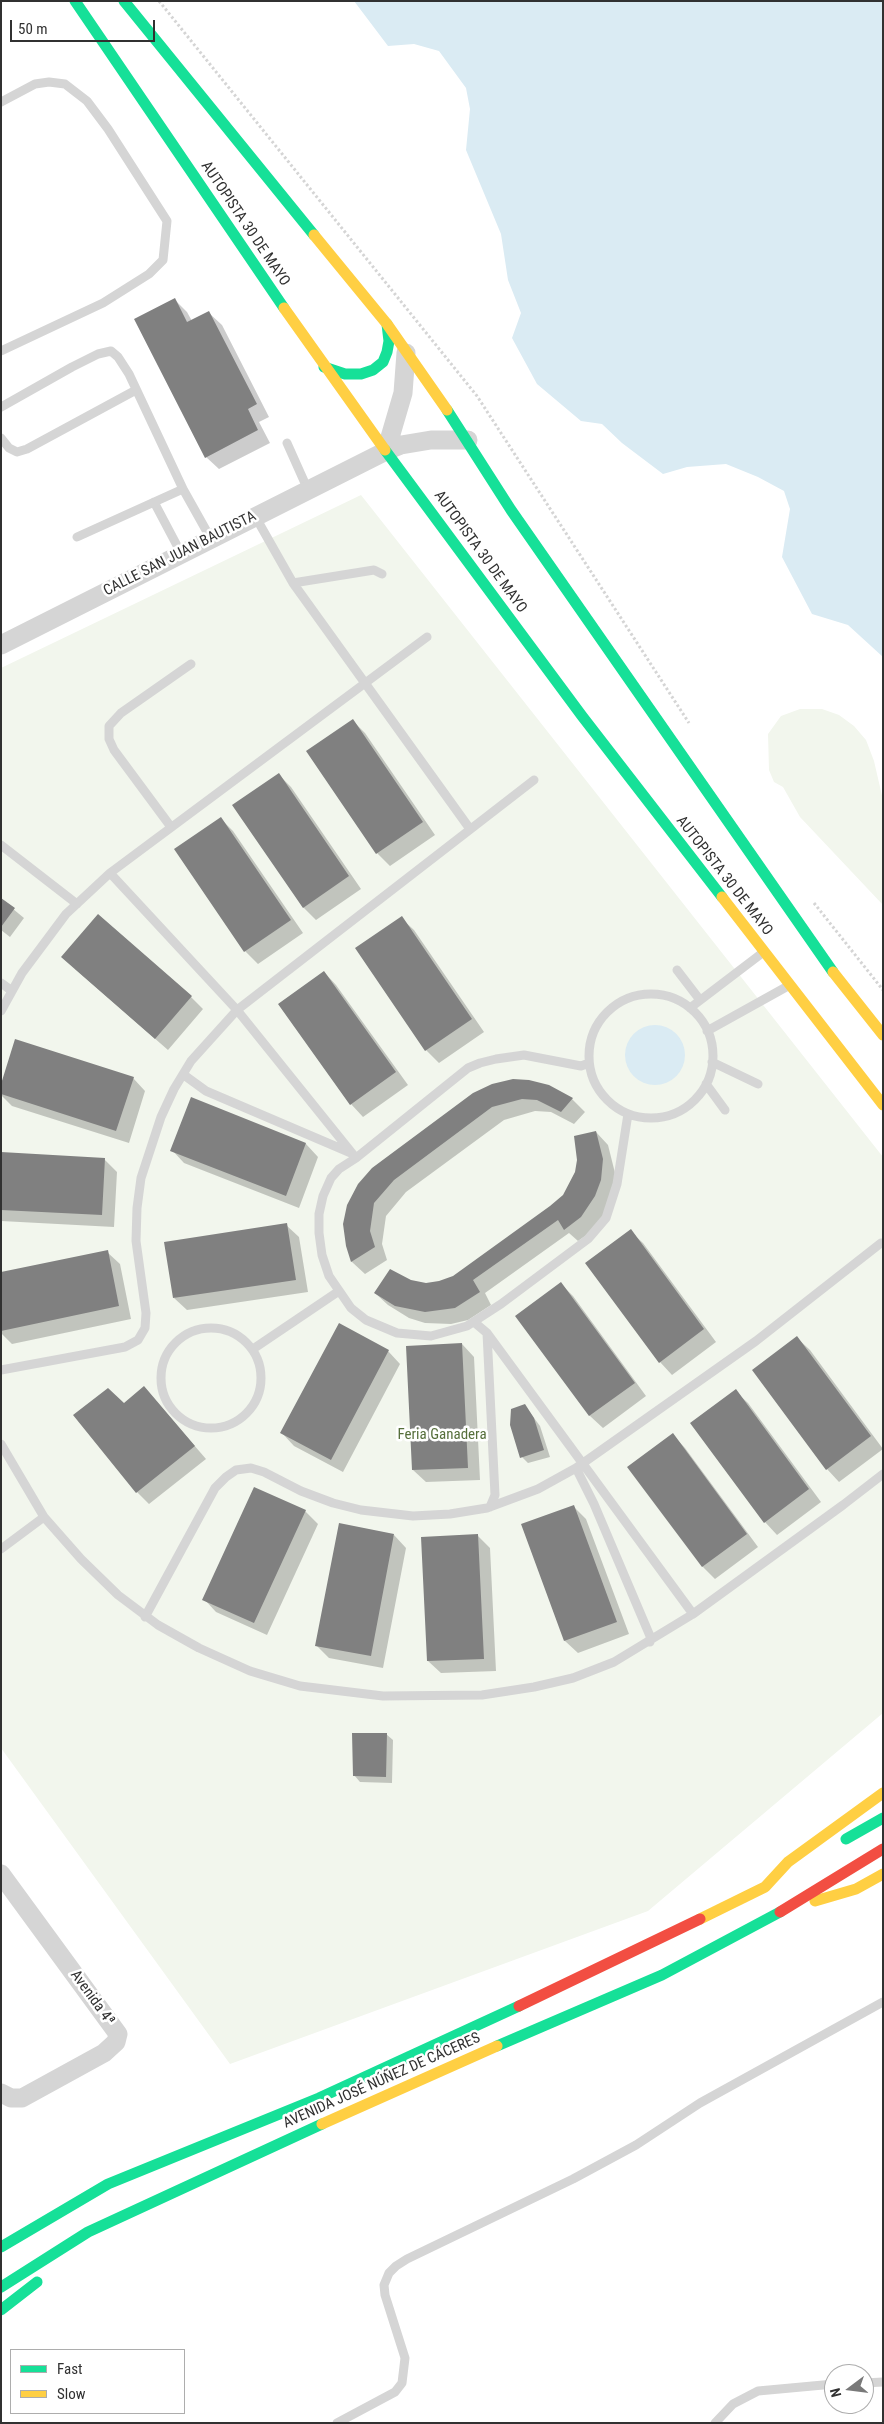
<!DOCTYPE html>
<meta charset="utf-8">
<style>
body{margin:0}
#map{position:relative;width:884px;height:2424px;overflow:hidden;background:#fff;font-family:"Roboto Condensed",sans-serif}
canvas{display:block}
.frame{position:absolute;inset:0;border:2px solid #313131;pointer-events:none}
.legend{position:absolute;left:10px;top:2349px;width:175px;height:65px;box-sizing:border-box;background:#fff;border:1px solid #adadad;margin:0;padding:6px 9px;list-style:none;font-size:15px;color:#313131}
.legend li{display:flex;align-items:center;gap:10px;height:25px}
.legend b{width:25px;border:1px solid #adadad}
.north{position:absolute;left:824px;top:2364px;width:50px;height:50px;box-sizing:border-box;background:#fff;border:1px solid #adadad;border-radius:50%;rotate:255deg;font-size:14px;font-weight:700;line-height:20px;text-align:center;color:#313131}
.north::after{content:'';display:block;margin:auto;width:18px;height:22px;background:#797979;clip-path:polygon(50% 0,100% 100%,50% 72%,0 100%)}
.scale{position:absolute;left:10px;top:20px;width:145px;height:22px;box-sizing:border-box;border:2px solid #313131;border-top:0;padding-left:6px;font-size:15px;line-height:18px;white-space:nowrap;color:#313131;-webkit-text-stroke:4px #fff;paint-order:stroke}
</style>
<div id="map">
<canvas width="884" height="2424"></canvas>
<div class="frame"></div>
<ul class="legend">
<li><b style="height:6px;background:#16e098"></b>Fast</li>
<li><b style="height:6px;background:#ffcf43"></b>Slow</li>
</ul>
<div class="north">N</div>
<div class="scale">50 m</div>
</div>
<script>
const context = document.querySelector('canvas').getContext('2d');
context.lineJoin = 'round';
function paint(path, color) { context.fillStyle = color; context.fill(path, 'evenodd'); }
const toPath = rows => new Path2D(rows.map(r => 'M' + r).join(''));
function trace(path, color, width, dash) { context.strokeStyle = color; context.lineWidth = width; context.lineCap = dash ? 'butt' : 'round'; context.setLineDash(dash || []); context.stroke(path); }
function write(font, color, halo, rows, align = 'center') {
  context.font = font + ' "Roboto Condensed",sans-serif'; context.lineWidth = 5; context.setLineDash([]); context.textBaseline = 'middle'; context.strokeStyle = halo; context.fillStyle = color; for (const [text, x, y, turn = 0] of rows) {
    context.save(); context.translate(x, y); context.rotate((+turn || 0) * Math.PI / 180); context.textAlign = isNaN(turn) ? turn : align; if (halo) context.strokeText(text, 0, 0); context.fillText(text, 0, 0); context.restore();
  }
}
const green = toPath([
 [361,495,883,1157,883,1713,648,1911,230,2064,1,1748,1,668],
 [800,709,822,709,839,715,854,726,866,740,874,761,883,800,883,905,800,817,783,787,774,782,769,770,768,734,781,716]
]);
const water = toPath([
 [354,1,883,1,883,657,848,625,812,614,782,557,790,509,784,491,758,477,726,464,687,467,663,474,622,443,602,424,581,421,537,384,512,338,521,313,508,280,501,234,466,150,470,109,466,88,439,51,414,44,388,46],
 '625 1055a30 30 0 1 1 60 0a30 30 0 1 1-60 0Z'
]);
const shadow = toPath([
 [174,299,187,312,192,321,209,313,222,325,269,417,259,422,270,443,219,469,206,457],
 [353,721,365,733,435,835,390,866,377,853,308,751],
 [279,775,291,787,361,889,316,920,304,908,234,806],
 [220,818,233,831,303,933,258,964,245,951],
 [1,899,24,918,10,937,1,930],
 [401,918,414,930,484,1032,439,1063,426,1050],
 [75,969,191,997,203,1009,168,1050],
 [324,972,336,985,408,1085,363,1117,351,1104,279,1004],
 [133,1078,145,1091,129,1143,12,1106,1,1095,1,1088],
 [548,1086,572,1099,585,1112,574,1124,551,1112,535,1111,504,1120,406,1192,386,1216,382,1244,387,1260,365,1274,352,1262,347,1246,344,1224,474,1094],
 [192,1099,306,1144,318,1157,299,1208,184,1163,172,1150],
 [596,1132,608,1145,615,1173,613,1193,607,1209,594,1230,578,1241,569,1233,485,1293,491,1305,468,1320,451,1324,425,1323,409,1318,388,1305,375,1293,410,1281,426,1284,439,1282,453,1278,551,1207,564,1195],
 [1,1153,104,1159,117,1172,114,1227,1,1221],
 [286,1225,299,1237,308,1292,187,1310,174,1298],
 [630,1231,643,1243,716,1342,672,1375,660,1362],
 [107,1252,120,1264,131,1319,12,1344,1,1333,1,1274],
 [561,1284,573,1296,646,1396,603,1428,590,1416,517,1316],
 [797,1338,810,1350,883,1449,839,1482,827,1469],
 [462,1344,474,1357,480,1480,426,1482,413,1470],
 [388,1351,400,1364,343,1472,294,1446,282,1433],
 [144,1387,206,1459,149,1504,137,1492,124,1404],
 [735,1391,748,1403,821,1502,777,1535,765,1522],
 [525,1406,540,1426,550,1457,528,1463,522,1457],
 [673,1435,685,1448,758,1547,715,1579,703,1567,629,1468],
 [573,1506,586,1519,629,1634,578,1653,565,1641],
 [305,1511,318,1524,267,1635,216,1612,204,1599],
 [394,1535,406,1548,383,1668,329,1658,316,1645],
 [477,1535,490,1548,496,1671,441,1673,428,1661],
 [386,1734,393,1740,392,1783,360,1782,354,1775]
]);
const building = toPath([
 [175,298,187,322,209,311,257,404,248,409,258,430,205,458,134,319],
 [353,719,423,822,376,854,306,751],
 [279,773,349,876,303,908,232,805],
 [221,817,291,920,244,952,174,849],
 [1,898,15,908,1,927],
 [98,914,192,996,155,1039,61,957],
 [402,916,472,1019,425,1051,355,948],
 [324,971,396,1072,350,1105,278,1004],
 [15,1039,134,1077,116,1131,1,1094,1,1084],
 [513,1079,529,1080,549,1085,573,1098,561,1112,537,1100,522,1099,492,1107,394,1180,374,1203,370,1231,375,1247,351,1262,346,1246,343,1224,347,1205,358,1184,372,1168,473,1093,492,1084],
 [191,1097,306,1143,286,1196,170,1151],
 [596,1131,603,1159,601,1180,595,1196,581,1217,564,1230,558,1220,473,1280,480,1292,455,1308,425,1312,395,1306,374,1293,390,1269,411,1280,426,1283,439,1281,453,1276,550,1206,563,1195,575,1172,577,1160,574,1136],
 [1,1152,105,1158,102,1215,1,1210],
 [287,1223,296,1280,173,1298,164,1242],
 [631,1229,704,1329,659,1363,585,1263],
 [108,1250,119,1306,1,1331,1,1272],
 [561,1282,635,1383,589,1416,515,1316],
 [339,1323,389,1350,331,1460,280,1433],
 [797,1336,871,1436,826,1470,752,1370],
 [462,1343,468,1468,412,1470,406,1346],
 [144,1386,195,1446,136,1493,73,1415,108,1388,124,1403],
 [736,1389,809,1489,764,1523,690,1423],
 [525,1404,534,1418,544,1450,520,1458,510,1425,511,1409],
 [673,1433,747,1534,702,1567,627,1467],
 [254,1487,306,1510,254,1623,202,1600],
 [574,1505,617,1622,564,1641,521,1524],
 [339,1523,394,1534,371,1656,315,1646],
 [478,1534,484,1659,427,1661,421,1537],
 [352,1733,387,1733,386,1777,353,1776]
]);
const path = toPath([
 [159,1,477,396,689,723],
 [814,903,883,990]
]);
const lane = toPath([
 [1,102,35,84,49,82,65,84,87,101,108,129,167,221,163,260,149,274,103,303,1,351],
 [1,407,72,367,98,354,111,351,118,357,129,374,183,489,211,539],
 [1,438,9,448,17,452,27,449,136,390],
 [287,443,308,490],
 [154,502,182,555],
 [255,516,293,583],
 [77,537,183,489],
 [382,574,374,570,293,583,470,829],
 [171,827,114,750,109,739,109,726,121,713,191,664],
 [1,845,77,904],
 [110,873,237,1010,356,1158],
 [677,970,700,1000],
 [1,983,12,991],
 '589 1056a62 62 0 1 1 124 0a62 62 0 1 1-124 0Z',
 [690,1008,761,954],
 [1,1011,22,973,66,914,110,873,427,637],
 [707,1031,788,986],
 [712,1062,758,1084],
 [589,1063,581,1066,524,1055,496,1059,480,1063,468,1068,356,1158,339,1169,331,1178,323,1196,319,1214,319,1233,322,1255,329,1276,351,1308,366,1320,397,1333,431,1336,467,1326,501,1304,588,1239,606,1218,617,1184,628,1114],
 [184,1075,206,1091,351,1153],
 [706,1084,725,1110],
 [474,1322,487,1333,693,1614],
 '161 1378a50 50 0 1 1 100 0a50 50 0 1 1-100 0Z',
 [487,1333,495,1495,490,1507],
 [253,1349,339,1291],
 [1,1370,125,1347,138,1340,145,1328,146,1313,136,1241,137,1208,141,1178,161,1117,174,1089,191,1061,237,1010,534,780],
 [1,1444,44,1517,81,1559,118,1595,158,1625,199,1648,250,1671,300,1686,383,1696,482,1695,534,1687,573,1678,614,1662,693,1614,843,1505,883,1474],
 [576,1468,594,1504,650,1636,650,1642],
 [1,1549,44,1517],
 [145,1617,215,1488,226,1477,236,1470,251,1468,264,1472,301,1491,333,1503,361,1510,413,1516,450,1514,487,1508,538,1489,576,1468,756,1341,881,1243],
 [864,2383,883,2382],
 [337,2423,395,2392,402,2383,405,2358,385,2295,384,2285,389,2273,396,2266,407,2259,573,2179,636,2145,700,2103,883,2002],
 [715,2423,733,2404,758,2391,834,2384]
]);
const street = toPath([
 [386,451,403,393,406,353],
 [1,645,386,451,401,445,431,440,468,440],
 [1,1874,118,2034,116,2042,104,2053,22,2098,11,2098,1,2093]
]);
const fast = toPath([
 [75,1,284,308],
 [124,1,314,235],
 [324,367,345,374,361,374,373,370,383,362,387,352,389,341,387,324],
 [447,410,511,510,833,972],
 [385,450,582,716,722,897],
 [846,1839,883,1818],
 [497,2046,662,1975,780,1912],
 [1,2247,108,2184,319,2098,519,2006],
 [1,2287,88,2232,322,2124],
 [1,2310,37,2282]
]);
const slow = toPath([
 [314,235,387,324,447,410],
 [284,308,385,450],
 [722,897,883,1105],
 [833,972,883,1035],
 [765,1887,788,1862,883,1793],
 [815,1901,856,1889,883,1874],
 [700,1919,765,1887],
 [322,2124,497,2046]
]);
const jam = toPath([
 [780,1912,883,1849],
 [519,2006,700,1919]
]);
const streetNames = [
 ["AUTOPISTA 30 DE MAYO",245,224,56],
 ["AUTOPISTA 30 DE MAYO",480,552,54],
 ["CALLE SAN JUAN BAUTISTA",180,554,-27],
 ["AUTOPISTA 30 DE MAYO",724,876,52],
 ["Avenida 4ª",92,1998,54],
 ["AVENIDA JOSÉ NÚÑEZ DE CÁCERES",382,2081,-24]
];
const parkNames = [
 ["Feria Ganadera",442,1435]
];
paint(green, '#f2f6ed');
paint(water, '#daebf3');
paint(shadow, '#0003');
paint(building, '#808080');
trace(path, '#d5d5d5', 3, [2.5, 2.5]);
trace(lane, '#d5d5d5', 9);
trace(street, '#d5d5d5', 19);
trace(fast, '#16e098', 11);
trace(slow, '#ffcf43', 11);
trace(jam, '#f24e42', 11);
write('15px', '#313131', '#fff', streetNames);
write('15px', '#566f3b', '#fff', parkNames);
</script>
